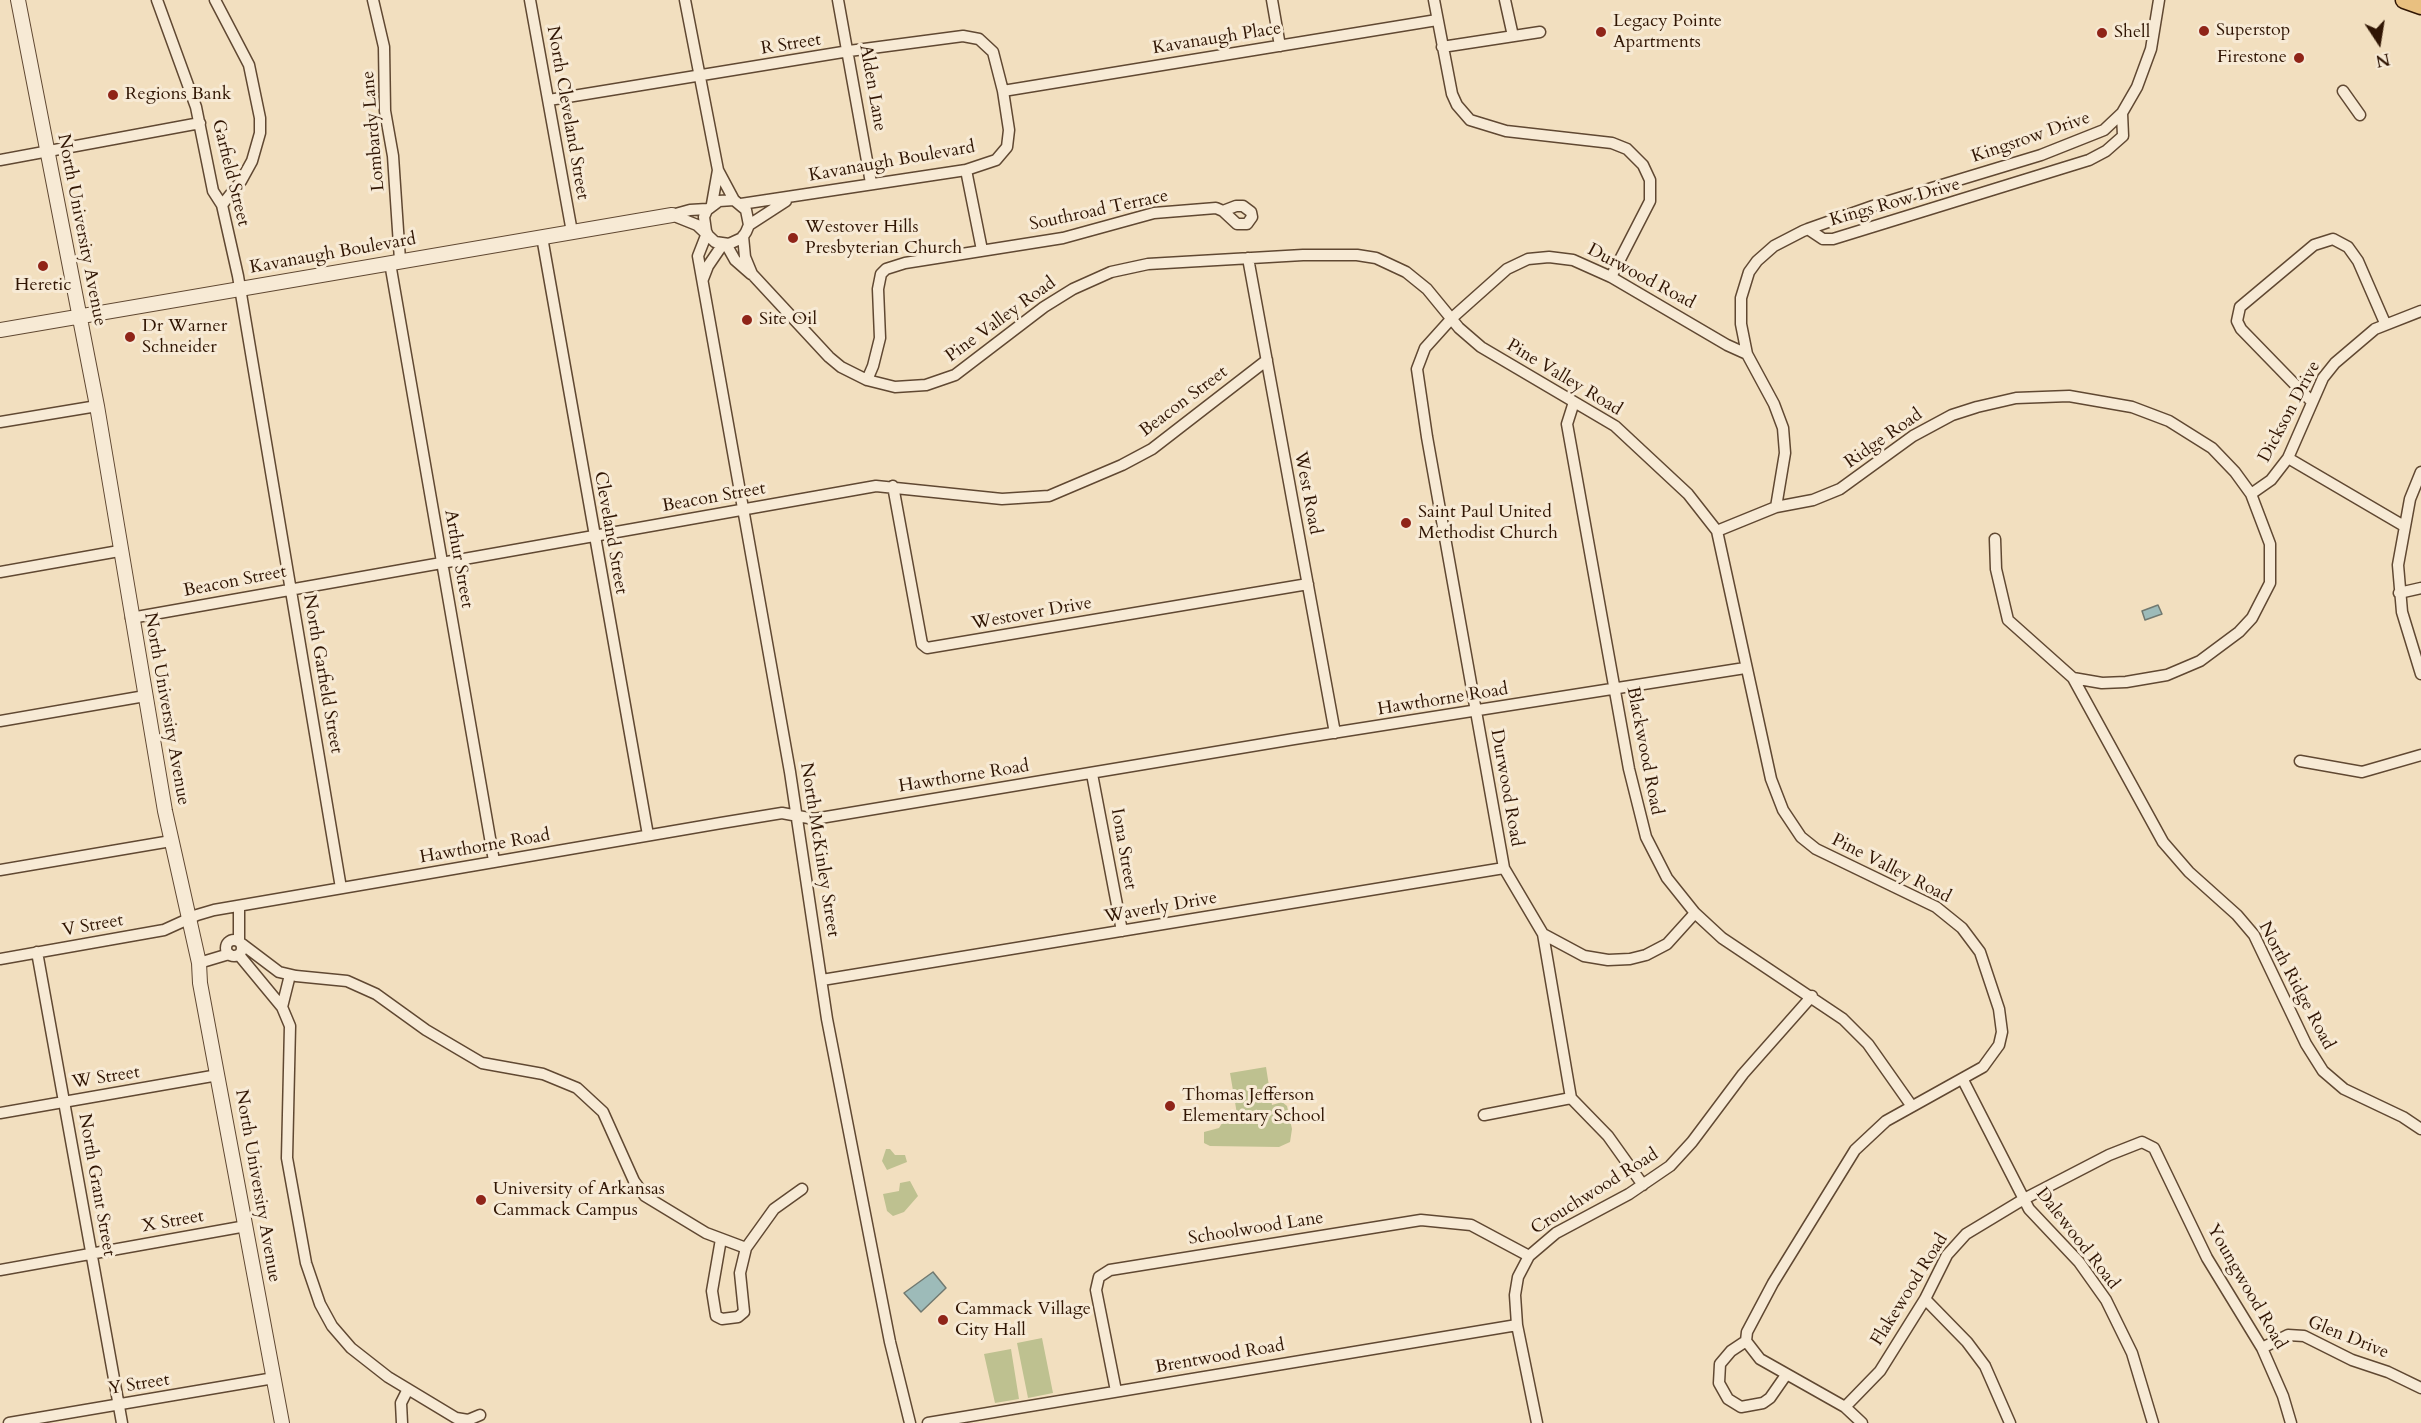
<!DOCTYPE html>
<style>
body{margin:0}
#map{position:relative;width:2421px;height:1423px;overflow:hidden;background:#f2dfbf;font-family:Cardo,serif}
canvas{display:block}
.north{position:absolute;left:2349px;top:12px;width:60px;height:60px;-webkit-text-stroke:4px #f7ead5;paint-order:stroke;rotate:168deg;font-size:16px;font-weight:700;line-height:24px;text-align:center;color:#301503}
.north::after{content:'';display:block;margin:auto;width:21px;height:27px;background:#301503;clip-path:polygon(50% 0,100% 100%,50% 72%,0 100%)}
</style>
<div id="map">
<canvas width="2421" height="1423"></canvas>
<div class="north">N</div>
</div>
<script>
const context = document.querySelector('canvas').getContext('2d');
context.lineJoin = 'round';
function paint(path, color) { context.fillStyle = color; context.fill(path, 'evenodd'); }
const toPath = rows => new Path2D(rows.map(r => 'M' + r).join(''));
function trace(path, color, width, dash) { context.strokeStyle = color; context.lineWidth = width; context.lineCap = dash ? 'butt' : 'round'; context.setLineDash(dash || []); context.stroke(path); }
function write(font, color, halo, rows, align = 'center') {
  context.font = font + ' Cardo,serif'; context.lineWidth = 6; context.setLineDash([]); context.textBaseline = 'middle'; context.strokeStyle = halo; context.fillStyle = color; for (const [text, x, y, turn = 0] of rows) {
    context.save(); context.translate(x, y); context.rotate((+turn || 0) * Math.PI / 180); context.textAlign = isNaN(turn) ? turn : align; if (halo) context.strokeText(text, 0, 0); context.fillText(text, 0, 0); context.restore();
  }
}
const green = toPath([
 [1266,1067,1272,1105,1282,1102,1287,1106,1292,1129,1290,1142,1279,1147,1210,1146,1204,1143,1204,1132,1219,1128,1228,1114,1237,1114,1230,1073],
 [886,1149,890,1149,895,1155,905,1155,907,1162,887,1170,882,1161],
 [910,1181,918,1196,904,1212,893,1216,887,1211,883,1194,899,1191,900,1183],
 [1042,1338,1053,1393,1028,1398,1017,1343],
 [1011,1349,1019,1399,995,1403,984,1354]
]);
const water = toPath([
 [2158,605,2162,614,2145,620,2142,611,2158,605],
 [933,1272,946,1288,921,1312,904,1293,933,1272]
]);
const minor = toPath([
 [157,0,196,107,213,191,222,205,238,276,341,888],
 [215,0,249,65,260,118,260,133,252,161,241,181,222,205],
 [373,0,384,47,385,111,393,156,400,260],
 [530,0,572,232],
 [685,0,718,170,734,200],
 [838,0,871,183],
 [1272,0,1280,46],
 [1434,0,1452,94,1457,105,1470,120,1506,131,1612,143,1627,149,1643,165,1650,180,1650,201,1611,277],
 [1505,0,1513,36],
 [1442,47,1540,32],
 [1003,91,1437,20],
 [2343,91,2360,115],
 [549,100,849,51,963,36,979,39,993,52,1003,91,1009,130,1007,147,996,160,966,170,741,204],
 [0,160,200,123],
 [966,170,982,250],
 [712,204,718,170],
 [1236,206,1243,206,1251,212,1252,217,1247,224,1237,224,1223,211,1236,206],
 [672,215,697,225,715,242,729,244,742,238,746,232,749,225,746,210,734,200,719,201,707,210,704,217,706,231],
 [672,215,690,210,707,209],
 [749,225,786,201],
 [1808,229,1876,205,2041,155,2104,130,2122,113,2137,87,2151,49,2159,0],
 [707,233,698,256,790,772,827,1019,890,1342,910,1423],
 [743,236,745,257,752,274,829,357,841,367,867,380,895,387,926,385,955,375,1044,307,1073,289,1111,272,1148,264,1303,255,1357,255,1376,258,1406,272,1427,289,1459,328,1481,347,1615,426,1688,494,1717,531,1771,779,1783,810,1801,837,1816,849,1936,907,1962,928,1980,952,1999,1009,2002,1032,1999,1045,1983,1067,1886,1121,1855,1150,1773,1283,1747,1332,1746,1341,1760,1359,1845,1407,1862,1423],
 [542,237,648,835],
 [726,244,735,260,751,274],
 [1248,258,1335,733],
 [390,263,494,861],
 [703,279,708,266,723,244],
 [867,380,873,366,880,338,878,289,881,274,886,269,905,263,1063,238,1154,213,1216,208,1223,211],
 [1574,402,1567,424,1629,769,1646,837,1667,878,1695,913,1722,938,1843,1019,1868,1044,1911,1105],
 [2312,402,2241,329,2237,321,2240,307,2314,245,2333,239,2348,247,2358,261,2385,323],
 [0,422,97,406],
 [2288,458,2404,526],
 [2421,472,2410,499,2398,565,2402,612,2421,674],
 [893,486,922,644,927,648,1308,584],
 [2251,494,2271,480,2288,458,2323,378,2335,363,2375,329,2421,311],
 [1776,507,1785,453,1783,428,1774,404,1747,354,1741,324,1741,298,1749,272,1757,261,1774,246,1803,231,1808,229,1823,239,1833,239,2089,160,2106,151,2123,136,2122,113],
 [1717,531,1776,507,1813,500,1840,489,1913,436,1952,415,1977,407,2016,398,2069,396,2132,407,2169,421,2212,448,2235,472,2251,494,2270,544,2270,583,2252,618,2239,632,2200,661,2167,675,2126,682,2102,683,2073,678],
 [1995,539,1996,569,2008,620,2073,678,2163,842,2189,872,2237,915,2254,935,2306,1044,2323,1071,2344,1089,2403,1117,2421,1129],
 [0,572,119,551],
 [2399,593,2421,588],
 [131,618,876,486,1002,499,1049,496,1122,465,1152,449,1267,360],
 [0,721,145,696],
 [2300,761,2362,772,2421,755],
 [1092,774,1122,931],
 [0,870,171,841],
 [239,906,239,941],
 [1543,934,1584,956,1608,960,1630,959,1646,955,1667,944,1695,913],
 '226 948a8 8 0 1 1 16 0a8 8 0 1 1-16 0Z',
 [242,944,279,972,296,976,347,981,376,994,426,1030,482,1063,543,1074,577,1088,603,1112,634,1181,645,1196,706,1233,746,1248],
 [37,952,122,1423],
 [239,955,282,1007,290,1026,287,1158,306,1263,320,1304,332,1326,351,1348,388,1377,456,1418,468,1420,480,1415],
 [0,959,164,930,197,915,214,910,721,823,782,813,814,819,1294,739,1745,668],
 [199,963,229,954],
 [822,980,1504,868],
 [282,1007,290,975],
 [1963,1080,2029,1209,2079,1262,2106,1300,2132,1353,2153,1423],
 [0,1113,218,1075],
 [1484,1115,1571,1098],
 [1643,1185,1608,1136,1571,1098,1543,934,1504,868,1427,437,1417,369,1425,348,1452,318,1507,269,1528,259,1549,257,1573,260,1611,277,1727,345,1747,354],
 [721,1239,712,1291,716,1316,722,1319,738,1317,744,1312,740,1273,746,1248,774,1209,802,1189],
 [0,1270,246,1226],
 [1925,1299,1967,1342,1985,1366,2010,1423],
 [1746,1341,1731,1351,1720,1364,1719,1383,1728,1399,1741,1407,1763,1403,1770,1398,1786,1375],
 [2262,1348,2288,1335,2304,1336,2352,1360,2388,1372,2421,1388],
 [1116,1391,1096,1290,1099,1277,1110,1270,1421,1220,1471,1225,1529,1256],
 [1845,1407,1880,1371,1925,1299,1947,1255,1966,1234,2024,1199,2109,1155,2142,1142,2154,1148,2207,1258,2262,1348,2283,1396,2291,1423],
 [9,1423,274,1378],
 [402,1423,401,1403,408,1389],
 [928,1423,1517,1325],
 [1537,1423,1517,1325,1515,1295,1518,1277,1529,1256,1556,1233,1629,1194,1670,1166,1692,1142,1743,1074,1812,996]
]);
const tertiary = toPath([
 [18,0,97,406,165,811,199,963,200,983,282,1423],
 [0,330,672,215]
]);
const primary = toPath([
 [2404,0,2421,6]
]);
const markers = [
 [2204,31,6,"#8f2418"],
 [1601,32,6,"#8f2418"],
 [2102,33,6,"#8f2418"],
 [2299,58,6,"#8f2418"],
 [113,95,6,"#8f2418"],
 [793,238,6,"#8f2418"],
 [43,266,6,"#8f2418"],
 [747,320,6,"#8f2418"],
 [130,337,6,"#8f2418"],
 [1406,523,6,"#8f2418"],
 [1170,1106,6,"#8f2418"],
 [481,1200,6,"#8f2418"],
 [943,1320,6,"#8f2418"]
];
const poiNames = [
 ["Legacy Pointe",1613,22],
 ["Apartments",1613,43],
 ["Superstop",2216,31],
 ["Shell",2114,33],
 ["Firestone",2287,58,"right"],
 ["Regions Bank",125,95],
 ["Westover Hills",805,228],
 ["Presbyterian Church",805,249],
 ["Heretic",43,286,"center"],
 ["Site Oil",759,320],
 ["Dr Warner",142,327],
 ["Schneider",142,348],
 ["Saint Paul United",1418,513],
 ["Methodist Church",1418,534],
 ["Thomas Jefferson",1182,1096],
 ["Elementary School",1182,1117],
 ["University of Arkansas",493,1190],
 ["Cammack Campus",493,1211],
 ["Cammack Village",955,1310],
 ["City Hall",955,1331]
];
const streetNames = [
 ["Kavanaugh Place",1217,39,-9],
 ["R Street",791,45,-9],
 ["Alden Lane",872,88,80],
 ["North Cleveland Street",567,113,80],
 ["Lombardy Lane",374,131,-95],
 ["Kingsrow Drive",2031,138,-19],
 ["Kavanaugh Boulevard",892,162,-10],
 ["Garfield Street",230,173,76],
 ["Kings Row Drive",1895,203,-16],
 ["Southroad Terrace",1099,211,-12],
 ["North University Avenue",81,230,79],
 ["Kavanaugh Boulevard",333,254,-10],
 ["Durwood Road",1641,277,28],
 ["Pine Valley Road",1001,320,-36],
 ["Pine Valley Road",1564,378,31],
 ["Beacon Street",1184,402,-37],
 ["Dickson Drive",2290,412,-62],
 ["Ridge Road",1884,439,-35],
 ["West Road",1307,493,79],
 ["Beacon Street",714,498,-10],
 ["Cleveland Street",610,533,80],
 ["Arthur Street",458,559,80],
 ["Beacon Street",235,582,-11],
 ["Westover Drive",1032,614,-10],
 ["North Garfield Street",322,674,80],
 ["Hawthorne Road",1443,700,-9],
 ["North University Avenue",166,709,80],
 ["Blackwood Road",1644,751,79],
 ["Hawthorne Road",964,777,-9],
 ["Durwood Road",1506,788,80],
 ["Hawthorne Road",485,847,-10],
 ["Iona Street",1123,849,80],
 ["North McKinley Street",819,850,81],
 ["Pine Valley Road",1891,869,27],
 ["Waverly Drive",1161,908,-10],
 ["V Street",93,926,-10],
 ["North Ridge Road",2296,986,62],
 ["W Street",106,1078,-9],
 ["North Grant Street",96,1185,80],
 ["North University Avenue",257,1186,80],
 ["Crouchwood Road",1595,1192,-32],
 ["X Street",173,1222,-10],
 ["Schoolwood Lane",1256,1229,-9],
 ["Dalewood Road",2077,1239,52],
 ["Youngwood Road",2246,1287,60],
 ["Flakewood Road",1910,1290,-58],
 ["Glen Drive",2348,1338,22],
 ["Brentwood Road",1220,1357,-10],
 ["Y Street",139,1385,-9]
];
paint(green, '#bec190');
paint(water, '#9dbbb9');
trace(water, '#717970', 1.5);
trace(minor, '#604832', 13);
trace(tertiary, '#604832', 16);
trace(primary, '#301503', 19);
trace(minor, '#f7ead5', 10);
trace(tertiary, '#f7ead5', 14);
trace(primary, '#e9c080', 16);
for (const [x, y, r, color] of markers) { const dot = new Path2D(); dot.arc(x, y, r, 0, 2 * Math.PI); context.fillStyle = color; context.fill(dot); trace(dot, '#f7ead5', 2); }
write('18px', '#301503', '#f7ead5', poiNames, 'left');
write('18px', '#301503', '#f7ead5', streetNames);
</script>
